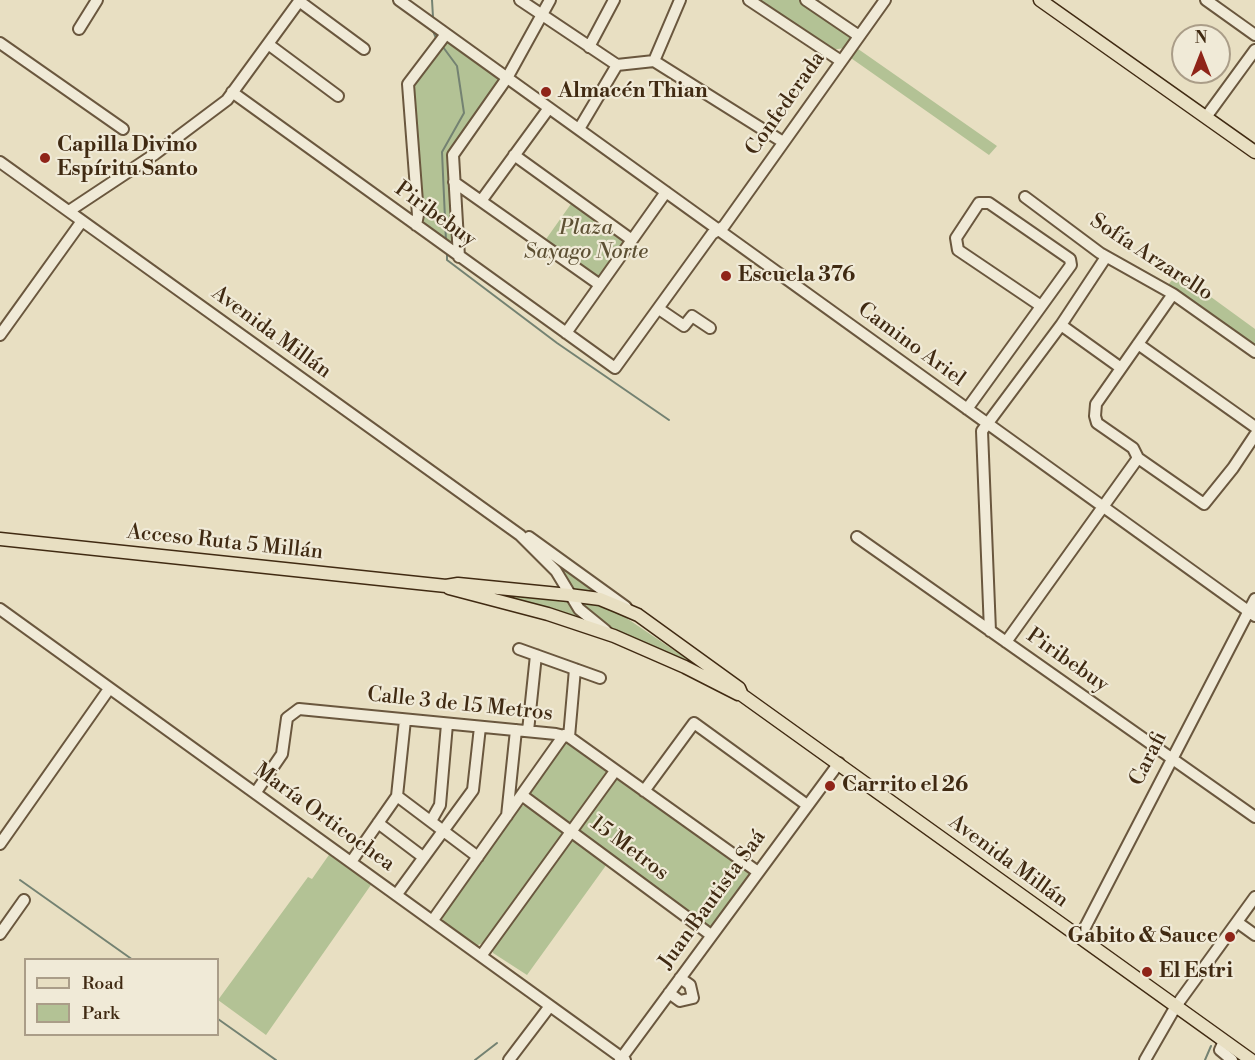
<!DOCTYPE html>
<meta charset="utf-8">
<style>
body{margin:0}
#map{position:relative;width:1255px;height:1060px;overflow:hidden;background:#e8dfc2;font-family:"Libre Bodoni",serif}
canvas{display:block}
.legend{position:absolute;left:24px;top:958px;width:195px;height:78px;box-sizing:border-box;background:#f0ead7;border:2px solid #aa9d88;margin:0;padding:8px 10px;list-style:none;font-size:18px;color:#402a12}
.legend li{display:flex;align-items:center;gap:12px;height:30px}
.legend b{width:30px;border:2px solid #aa9d88}
.north{position:absolute;left:1171px;top:24px;width:60px;height:60px;box-sizing:border-box;background:#f0ead7;border:2px solid #aa9d88;border-radius:50%;rotate:0deg;font-size:16px;font-weight:700;line-height:24px;text-align:center;color:#402a12}
.north::after{content:'';display:block;margin:auto;width:21px;height:27px;background:#8f2418;clip-path:polygon(50% 0,100% 100%,50% 72%,0 100%)}
</style>
<div id="map">
<canvas width="1255" height="1060"></canvas>
<ul class="legend">
<li><b style="height:8px;background:#e8dfc2"></b>Road</li>
<li><b style="height:16px;background:#b3c295"></b>Park</li>
</ul>
<div class="north">N</div>
</div>
<script>
const context = document.querySelector('canvas').getContext('2d');
context.lineJoin = 'round';
function paint(path, color) { context.fillStyle = color; context.fill(path, 'evenodd'); }
const toPath = rows => new Path2D(rows.map(r => 'M' + r).join(''));
function trace(path, color, width, dash) { context.strokeStyle = color; context.lineWidth = width; context.lineCap = dash ? 'butt' : 'round'; context.setLineDash(dash || []); context.stroke(path); }
function write(font, color, halo, rows, align = 'center') {
  context.font = font + ' "Libre Bodoni",serif'; context.lineWidth = 4.5; context.setLineDash([]); context.textBaseline = 'middle'; context.strokeStyle = halo; context.fillStyle = color; for (const [text, x, y, turn = 0] of rows) {
    context.save(); context.translate(x, y); context.rotate((+turn || 0) * Math.PI / 180); context.textAlign = isNaN(turn) ? turn : align; if (halo) context.strokeText(text, 0, 0); context.fillText(text, 0, 0); context.restore();
  }
}
const green = toPath([
 [754,0,801,0,850,35,849,42,845,48,831,50],
 [447,41,501,80,452,149,453,245,422,222,411,87],
 [855,47,861,51,997,146,989,155,848,56],
 [573,201,626,241,599,279,544,242],
 [1178,273,1255,329,1255,349,1167,286],
 [552,560,594,591,593,595,571,593],
 [463,588,568,599,591,625],
 [575,600,597,603,616,611,706,672,602,625],
 [567,743,571,743,605,767,607,775,571,823,564,822,531,797,531,790,564,744],
 [621,779,748,873,750,876,711,927,579,832,578,828,611,780],
 [529,804,563,831,562,836,487,941,476,946,443,923,442,915,518,807],
 [572,840,607,864,527,975,493,953,492,948],
 [331,852,373,882,266,1035,218,1000,308,877,312,879]
]);
const stream = toPath([
 [432,0,433,17],
 [433,31,436,38],
 [443,47,457,66,464,113,442,152,446,241],
 [447,255,447,260,557,343,669,420],
 [20,880,133,960],
 [218,1019,276,1060],
 [475,1060,497,1043],
 [1205,1060,1211,1046]
]);
const minor = toPath([
 [399,0,1255,616],
 [520,0,617,65,654,61,783,142],
 [749,0,841,61],
 [806,0,859,36],
 [1206,0,1255,35],
 [299,1,364,49],
 [79,29,97,0],
 [0,43,123,129],
 [268,44,338,96],
 [589,47,614,0],
 [654,61,680,0],
 [232,92,615,368,712,234,724,226,885,0],
 [1206,117,1255,50],
 [579,129,617,65],
 [514,155,632,240],
 [0,162,520,535,556,571,579,609,606,631],
 [454,182,600,285],
 [1025,197,1100,253,1173,294,1255,352],
 [481,201,549,108],
 [69,211,155,154,227,100,300,0],
 [416,225,418,215,408,84,446,34],
 [459,257,453,155,507,78,550,0],
 [1173,294,1096,404,1095,416,1097,423,1133,448,1138,458,1204,504,1233,468,1255,435],
 [659,309,684,326,692,316,710,328],
 [1061,325,1121,368],
 [566,333,666,192],
 [0,335,82,221],
 [1138,344,1255,427],
 [967,409,1071,265,1070,259,989,203,979,203,956,238,958,250,1041,306],
 [529,537,626,607],
 [857,537,1255,817],
 [0,609,625,1060],
 [990,631,982,431,1061,325,1106,257],
 [1006,642,1138,458],
 [519,649,600,678],
 [528,731,536,655],
 [569,737,575,669],
 [644,791,694,723,807,805],
 [256,792,282,754,287,718,299,709,556,734,569,737,758,872],
 [397,796,478,857],
 [523,796,711,935],
 [507,816,516,730],
 [431,821,440,805,447,724],
 [378,823,423,857],
 [0,844,109,689],
 [351,862,397,796,405,720],
 [397,894,473,790,480,727],
 [433,920,564,735],
 [1237,922,1255,935],
 [0,934,24,900],
 [1080,937,1255,599],
 [481,956,615,771],
 [669,993,680,1001,693,998,690,985,680,978],
 [1224,1041,1220,1050,1232,1060],
 [509,1060,550,1006],
 [620,1060,839,763],
 [1145,1060,1176,1006,1255,897]
]);
const major = toPath([
 [1040,0,1255,152],
 [0,539,446,586,458,584,569,595,600,599,617,606,638,615,739,688,742,695,1251,1060],
 [449,588,548,614,614,636,685,667,738,694]
]);
const markers = [
 [546,92,6,"#8f2418"],
 [45,158,6,"#8f2418"],
 [726,276,6,"#8f2418"],
 [830,786,6,"#8f2418"],
 [1230,937,6,"#8f2418"],
 [1147,972,6,"#8f2418"]
];
const poiNames = [
 ["Almacén Thian",558,92],
 ["Capilla Divino",57,146],
 ["Espíritu Santo",57,170],
 ["Escuela 376",738,276],
 ["Carrito el 26",842,786],
 ["Gabito & Sauce",1218,937,"right"],
 ["El Estri",1159,972]
];
const streetNames = [
 ["Confederada",786,104,-55],
 ["Piribebuy",435,215,36],
 ["Sofía Arzarello",1151,258,33],
 ["Avenida Millán",271,333,36],
 ["Camino Ariel",911,345,36],
 ["Acceso Ruta 5 Millán",225,543,6],
 ["Piribebuy",1067,661,35],
 ["Calle 3 de 15 Metros",460,705,6],
 ["Carafi",1149,759,-63],
 ["María Orticochea",324,818,36],
 ["15 Metros",629,849,37],
 ["Avenida Millán",1008,862,36],
 ["Juan Bautista Saá",713,900,-54]
];
const parkNames = [
 ["Plaza",586,229],
 ["Sayago Norte",586,253]
];
paint(green, '#b3c295');
trace(stream, '#748272', 2);
trace(minor, '#6a573e', 14);
trace(major, '#402a12', 15);
trace(minor, '#f0ead7', 10);
trace(major, '#e8dfc2', 12);
for (const [x, y, r, color] of markers) { const dot = new Path2D(); dot.arc(x, y, r, 0, 2 * Math.PI); context.fillStyle = color; context.fill(dot); trace(dot, '#f0ead7', 2); }
write('bold 21px', '#402a12', '#f0ead7', poiNames, 'left');
write('21px', '#402a12', '#f0ead7', streetNames);
write('italic 21px', '#5d5033', '#f0ead7', parkNames);
</script>
